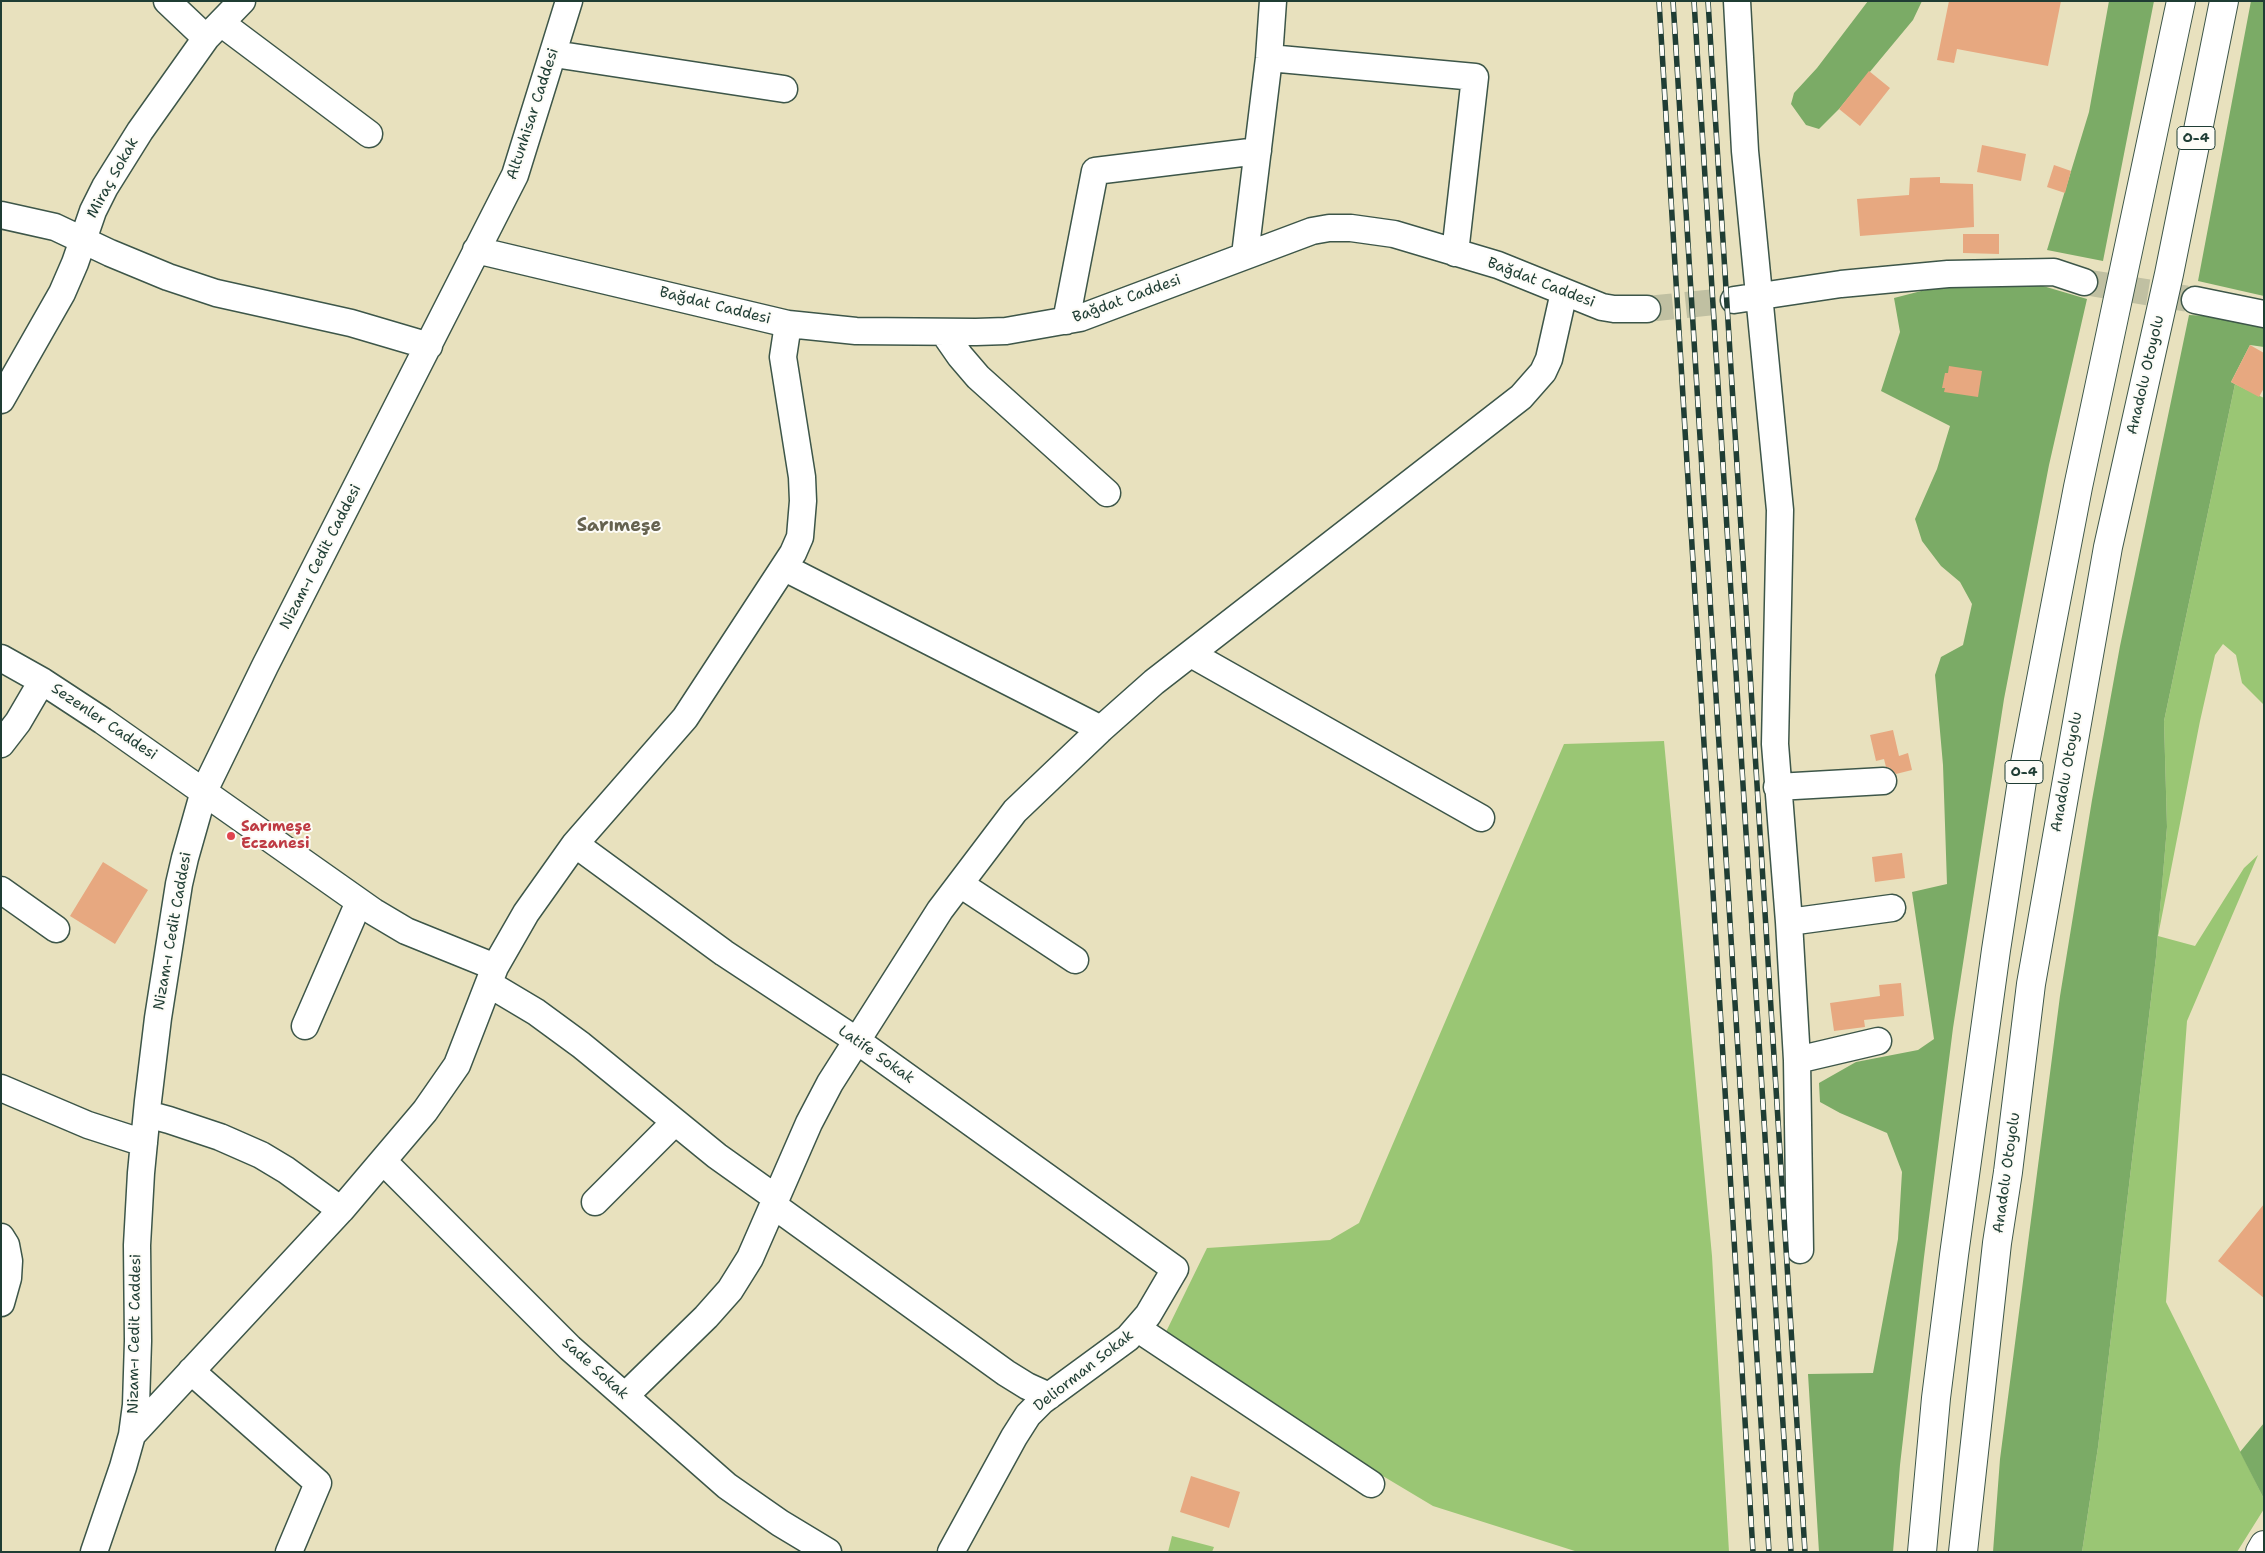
<!DOCTYPE html>
<meta charset="utf-8">
<style>
body{margin:0}
#map{position:relative;width:2265px;height:1553px;overflow:hidden;background:#e8e1be;font-family:"Shantell Sans",sans-serif}
canvas{display:block}
.frame{position:absolute;inset:0;border:2px solid #1f3d34;pointer-events:none}
</style>
<div id="map">
<canvas width="2265" height="1553"></canvas>
<div class="frame"></div>
</div>
<script>
const context = document.querySelector('canvas').getContext('2d');
context.lineJoin = 'round';
function paint(path, color) { context.fillStyle = color; context.fill(path, 'evenodd'); }
const toPath = rows => new Path2D(rows.map(r => 'M' + r).join(''));
function trace(path, color, width, dash) { context.strokeStyle = color; context.lineWidth = width; context.lineCap = dash ? 'butt' : 'round'; context.setLineDash(dash || []); context.stroke(path); }
function write(font, color, halo, rows, align = 'center') {
  context.font = font + ' "Shantell Sans",sans-serif'; context.lineWidth = 4; context.setLineDash([]); context.textBaseline = 'middle'; context.strokeStyle = halo; context.fillStyle = color; for (const [text, x, y, turn = 0] of rows) {
    context.save(); context.translate(x, y); context.rotate((+turn || 0) * Math.PI / 180); context.textAlign = isNaN(turn) ? turn : align; if (halo) context.strokeText(text, 0, 0); context.fillText(text, 0, 0); context.restore();
  }
}
const green = toPath([
 [2235,384,2264,398,2264,705,2242,683,2236,655,2223,644,2215,655,2200,721,2158,936,2195,946,2244,868,2258,855,2187,1021,2166,1302,2264,1499,2264,1509,2237,1552,2082,1552,2098,1447,2156,957,2167,827,2164,721],
 [1664,741,1712,1256,1729,1552,1578,1552,1433,1506,1331,1445,1164,1336,1207,1248,1330,1240,1359,1223,1564,744],
 [1172,1536,1214,1547,1212,1552,1168,1552]
]);
const forest = toPath([
 [1868,1,1922,1,1913,20,1839,109,1819,129,1806,125,1791,104,1794,93,1817,68],
 [2109,1,2154,1,2103,261,2047,250,2089,112],
 [2251,1,2264,1,2264,296,2198,281],
 [1994,285,2043,286,2087,299,2049,465,2004,699,1953,1028,1924,1257,1900,1465,1893,1552,1819,1552,1808,1374,1873,1373,1898,1239,1902,1172,1887,1133,1840,1113,1820,1102,1819,1083,1856,1062,1918,1050,1934,1039,1912,892,1947,884,1943,765,1935,675,1941,657,1963,645,1972,604,1960,582,1941,566,1922,541,1915,519,1937,469,1950,426,1881,391,1900,332,1894,298,1929,289],
 [2189,315,2248,318,2264,323,2264,347,2250,345,2231,382,2235,384,2164,721,2167,827,2156,957,2098,1447,2082,1552,1993,1552,2000,1459,2060,996,2092,800,2120,646],
 [2264,1423,2264,1499,2240,1452]
]);
const building = toPath([
 [1949,1,2061,1,2048,66,1957,49,1954,63,1937,60],
 [1869,71,1890,88,1860,126,1839,109],
 [1982,145,2026,154,2021,181,1977,172],
 [2054,165,2071,171,2065,193,2047,187],
 [1940,177,1940,183,1973,184,1974,227,1860,236,1857,199,1909,195,1910,178],
 [1963,234,1999,234,1999,254,1963,253],
 [2250,345,2264,353,2264,388,2259,397,2231,382],
 [1949,366,1982,371,1978,397,1944,392,1945,388,1942,388,1945,373,1948,373],
 [1893,730,1899,756,1908,753,1912,770,1896,774,1890,768,1886,767,1884,759,1876,761,1870,735],
 [1902,853,1905,878,1875,882,1872,857],
 [103,862,148,890,115,944,70,916],
 [1901,983,1904,1016,1864,1020,1865,1027,1834,1031,1830,1003,1880,996,1879,985],
 [2264,1204,2264,1298,2218,1261],
 [1191,1476,1240,1492,1229,1528,1180,1512]
]);
const minorTunnel = toPath([
 [2084,282,2195,300],
 [1647,309,1734,300]
]);
const minor = toPath([
 [167,1,206,38],
 [1737,1,1745,151,1780,510,1775,744,1789,922,1797,1060,1800,1250],
 [221,23,369,134],
 [554,54,784,89],
 [1269,58,1475,77,1455,253],
 [1,215,55,227,110,253,168,277,216,293,351,323,429,346],
 [476,250,788,324,856,331,976,332,1006,331,1080,318,1312,231,1329,228,1351,228,1394,234,1498,265,1602,307,1614,309,1647,309],
 [1245,255,1269,58,1273,1],
 [1734,300,1841,284,1948,274,2054,272,2084,282],
 [2195,300,2264,314],
 [1066,321,1095,171,1258,151],
 [944,333,960,356,978,377,1107,493],
 [1,400,62,293,75,263,93,211,105,187,140,131,206,38,242,1],
 [785,568,1101,729],
 [1191,654,1481,818],
 [1,658,42,681,103,721,374,912,406,931,495,967],
 [1,744,18,722,42,681],
 [1777,787,1883,781],
 [575,844,724,953,856,1040,1175,1269,1148,1315,1128,1338,1042,1401,1028,1415,1014,1437,951,1552],
 [960,884,1075,960],
 [1,890,56,929],
 [1789,922,1892,908],
 [489,984,536,1012,581,1045,717,1156,776,1198],
 [305,1026,359,902],
 [1797,1060,1878,1041],
 [1,1088,88,1125,144,1143],
 [147,1114,169,1120,220,1137,261,1155,286,1170,341,1210],
 [384,1162,570,1348,727,1486,780,1523,828,1552],
 [595,1202,674,1123],
 [773,1205,1006,1373,1027,1386,1049,1396],
 [1,1237,6,1245,9,1261,8,1278,1,1303],
 [1138,1329,1371,1484],
 [191,1371,318,1483,289,1552],
 [625,1396,706,1317,730,1290,750,1258,809,1123,830,1083,940,910,1015,811,1101,729,1154,682,1521,397,1543,372,1549,359,1564,292],
 [132,1435,341,1210,425,1111,457,1065,495,967,526,913,575,844,685,718,793,553,800,537,803,501,802,477,783,357,788,324],
 [94,1552,123,1467,132,1435,136,1405,138,1341,137,1245,141,1173,148,1101,158,1018,179,884,185,858,204,791,265,666,515,175,569,1]
]);
const highway = toPath([
 [1922,1552,1936,1398,1954,1255,1996,950,2024,768,2078,487,2181,1],
 [1963,1552,1997,1243,2008,1172,2031,984,2108,547,2169,274,2224,1],
 [2260,1552,2264,1545]
]);
const rail = toPath([
 [1659,1,1753,1552],
 [1673,1,1769,1552],
 [1694,1,1791,1552],
 [1708,1,1805,1552]
]);
const markers = [
 [231,836,5,"#e0444e"]
];
const shields = [
 [2196,138,38],
 [2024,772,38]
];
const shieldNames = [
 ["O-4",2196,138],
 ["O-4",2024,772]
];
const streetNames = [
 ["Altunhisar Caddesi",533,114,-72],
 ["Miraç Sokak",113,178,-61],
 ["Bağdat Caddesi",1541,283,21],
 ["Bağdat Caddesi",1127,299,-20],
 ["Bağdat Caddesi",715,306,14],
 ["Anadolu Otoyolu",2146,375,-77],
 ["Nizam-ı Cedit Caddesi",321,557,-63],
 ["Sezenler Caddesi",104,722,34],
 ["Anadolu Otoyolu",2067,772,-80],
 ["Nizam-ı Cedit Caddesi",173,931,-80],
 ["Latife Sokak",876,1055,35],
 ["Anadolu Otoyolu",2007,1173,-82],
 ["Nizam-ı Cedit Caddesi",135,1334,-89],
 ["Sade Sokak",595,1369,42],
 ["Deliorman Sokak",1084,1371,-38]
];
const healthNames = [
 ["Sarımeşe",241,827],
 ["Eczanesi",241,844]
];
const quarterNames = [
 ["Sarımeşe",619,526]
];
paint(green, '#9ac674');
paint(forest, '#7bab66');
paint(building, '#e7a880');
trace(minorTunnel, '#c0c0a2', 26, [26, 13]);
trace(minor, '#3d5649', 29);
trace(highway, '#3d5649', 30);
trace(minor, '#fff', 26);
trace(highway, '#fff', 28);
trace(rail, '#1f3d34', 5.5);
trace(rail, '#fdfcf7', 4, [11]);
for (const [x, y, r, color] of markers) { const dot = new Path2D(); dot.arc(x, y, r, 0, 2 * Math.PI); context.fillStyle = color; context.fill(dot); trace(dot, '#fdfcf7', 2); }
for (const [x, y, w] of shields) { const box = new Path2D(); box.roundRect(x - w / 2, y - 11.5, w, 23, 4); context.fillStyle = '#fdfcf7'; context.fill(box); trace(box, '#1f3d34', 1); }
write('bold 14px', '#1f3d34', null, shieldNames);
write('15px', '#1f3d34', '#fdfcf7', streetNames);
write('bold 15px', '#be3a42', '#fdfcf7', healthNames, 'left');
write('bold 18px', '#65624f', '#fdfcf7', quarterNames);
</script>
